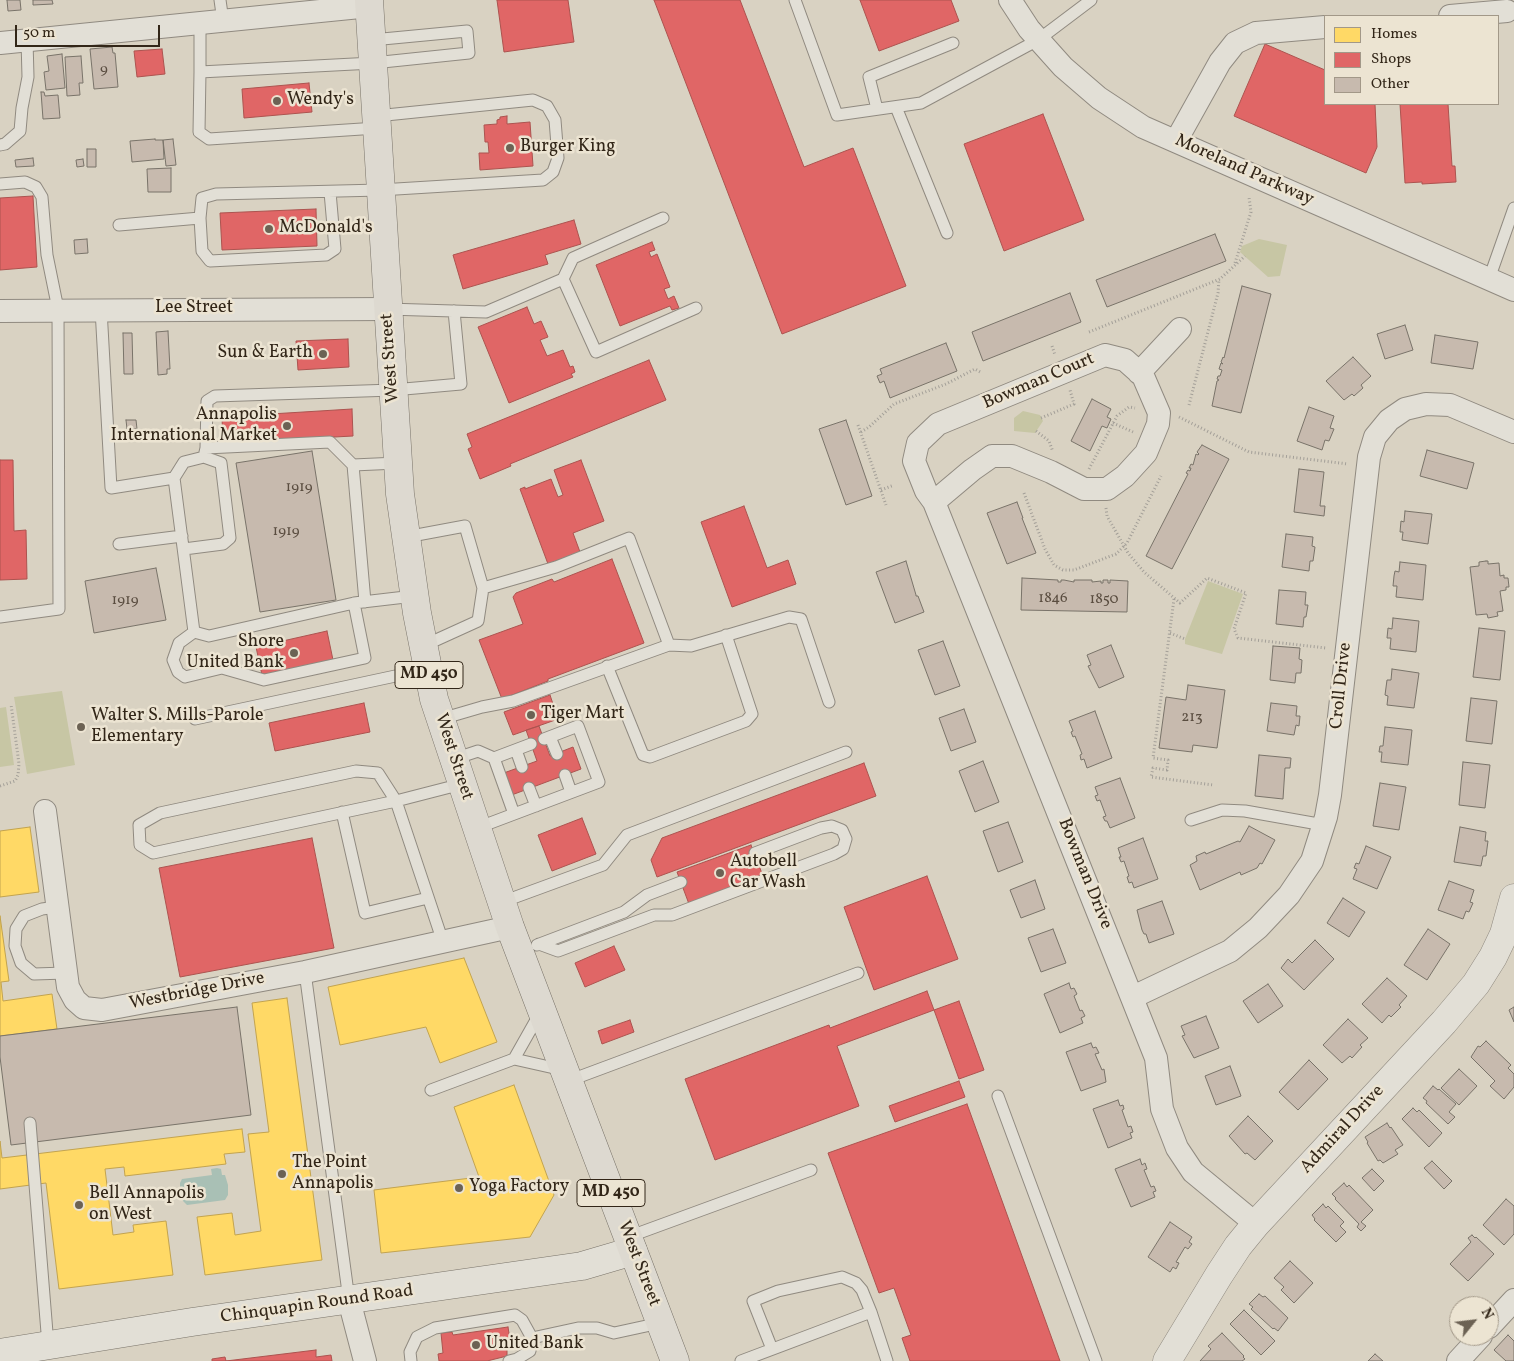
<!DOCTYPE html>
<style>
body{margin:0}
#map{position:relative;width:1514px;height:1361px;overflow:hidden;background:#d9d2c2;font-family:Vollkorn,serif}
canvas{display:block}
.legend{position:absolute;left:1324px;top:15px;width:175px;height:90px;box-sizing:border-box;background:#ece4d2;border:1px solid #a29888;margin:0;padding:6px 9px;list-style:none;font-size:15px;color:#322618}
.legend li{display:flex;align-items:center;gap:10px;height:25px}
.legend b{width:25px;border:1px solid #a29888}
.north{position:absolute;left:1449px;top:1296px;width:50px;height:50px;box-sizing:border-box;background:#ece4d2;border:1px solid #a29888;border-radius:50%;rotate:61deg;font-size:14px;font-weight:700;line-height:20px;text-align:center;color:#322618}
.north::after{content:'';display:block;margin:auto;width:18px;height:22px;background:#6c6254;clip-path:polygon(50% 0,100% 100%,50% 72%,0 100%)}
.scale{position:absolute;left:15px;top:25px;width:145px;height:22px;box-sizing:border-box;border:2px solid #322618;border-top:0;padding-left:6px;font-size:15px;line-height:18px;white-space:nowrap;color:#322618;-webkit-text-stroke:4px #ece4d2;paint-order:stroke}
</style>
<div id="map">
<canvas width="1514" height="1361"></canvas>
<ul class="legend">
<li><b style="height:14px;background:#ffd966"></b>Homes</li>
<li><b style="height:14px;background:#e06666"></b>Shops</li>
<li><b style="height:14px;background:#c7baae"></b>Other</li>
</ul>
<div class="north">N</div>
<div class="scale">50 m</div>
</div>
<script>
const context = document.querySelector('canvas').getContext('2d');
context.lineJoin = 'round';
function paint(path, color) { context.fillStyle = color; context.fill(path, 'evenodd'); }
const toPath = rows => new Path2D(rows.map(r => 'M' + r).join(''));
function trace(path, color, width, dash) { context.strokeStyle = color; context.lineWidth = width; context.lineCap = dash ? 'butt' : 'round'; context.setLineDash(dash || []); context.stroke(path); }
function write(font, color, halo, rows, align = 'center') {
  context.font = font + ' Vollkorn,serif'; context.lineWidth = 5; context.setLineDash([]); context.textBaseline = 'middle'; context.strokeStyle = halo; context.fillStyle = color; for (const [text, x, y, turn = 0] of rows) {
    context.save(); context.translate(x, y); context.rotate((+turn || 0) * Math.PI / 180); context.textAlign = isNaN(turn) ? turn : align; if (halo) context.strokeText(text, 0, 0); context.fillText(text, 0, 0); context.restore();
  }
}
const green = toPath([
 [1259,239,1287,245,1280,276,1268,277,1240,252,1242,246],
 [1023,411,1040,415,1043,421,1035,433,1014,431,1014,418],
 [1208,581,1243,594,1222,654,1185,644,1185,639],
 [62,691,75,765,27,774,14,697],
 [6,707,14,765,0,767,0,708]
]);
const water = toPath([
 [217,1168,221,1169,222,1175,225,1175,228,1185,228,1195,225,1200,187,1205,183,1201,180,1191,180,1183,182,1179,212,1175,211,1169]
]);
const homes = toPath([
 [30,827,39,892,0,897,0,831,30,827],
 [0,916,9,981,1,982,3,1001,52,994,57,1029,0,1036,0,916],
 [464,958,497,1042,440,1063,426,1027,340,1045,328,987,464,958],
 [287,998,322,1260,205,1275,197,1217,232,1213,235,1235,261,1231,248,1134,269,1132,252,1003,287,998],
 [514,1085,554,1195,530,1237,381,1253,374,1190,479,1177,454,1107,514,1085],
 [242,1129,245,1152,224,1154,226,1164,125,1176,124,1167,105,1169,113,1235,134,1232,133,1225,166,1221,173,1275,59,1289,46,1183,0,1189,0,1141,2,1158,242,1129]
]);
const shops = toPath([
 [497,0,568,0,574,42,504,52,497,0],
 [654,0,740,0,804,167,853,148,906,286,782,334,654,0],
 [860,0,951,0,959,21,879,51,860,0],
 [1265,44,1325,70,1325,104,1375,104,1377,147,1366,173,1234,116,1265,44],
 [162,49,165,74,137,77,134,51,162,49],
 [309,83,312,112,244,118,242,89,309,83],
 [1400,104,1448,104,1452,166,1455,166,1456,182,1422,184,1422,182,1405,183,1400,104],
 [1043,114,1084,220,1004,251,964,144,1043,114],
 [507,116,507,124,530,122,533,166,480,170,479,153,489,153,488,142,485,142,484,125,497,124,497,120,500,119,500,117,507,116],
 [33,196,37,267,0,270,0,198,33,196],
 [316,209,317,246,222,250,220,213,316,209],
 [574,220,581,244,545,255,548,264,463,289,453,255,574,220],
 [652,242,655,250,649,252,651,257,657,254,670,287,664,289,668,299,674,296,679,308,672,310,670,306,620,326,596,265,652,242],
 [527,307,534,324,541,321,548,337,540,340,547,356,563,350,570,367,573,366,575,372,571,374,573,377,509,403,478,327,527,307],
 [348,339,349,367,298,370,296,341,348,339],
 [649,360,666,400,510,464,511,466,480,479,468,449,472,447,467,434,649,360],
 [352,409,353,436,223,443,222,417,352,409],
 [0,460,13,460,14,531,26,530,27,579,0,580,0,460],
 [581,460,604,521,573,533,580,552,548,564,520,489,525,487,525,489,551,479,558,497,563,495,554,470,581,460],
 [744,506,767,568,788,560,796,584,732,607,701,522,744,506],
 [612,559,644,643,548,679,548,681,502,699,479,640,523,624,513,597,516,593,552,579,554,582,612,559],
 [327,631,333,660,262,675,256,647,327,631],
 [550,695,558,719,513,735,504,712,550,695],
 [364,703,370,732,275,751,269,723,364,703],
 [539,726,550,756,573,747,581,769,509,796,501,774,537,761,526,730,539,726],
 [864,763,876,796,657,877,651,860,662,838,864,763],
 [582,818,596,854,552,871,538,835,582,818],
 [312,838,334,948,180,977,159,868,312,838],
 [751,845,763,876,689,904,677,872,751,845],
 [927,876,958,959,874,990,844,907,927,876],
 [614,946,625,970,585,987,575,963,614,946],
 [927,991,934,1010,837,1046,859,1106,715,1160,685,1079,829,1025,830,1028,927,991],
 [959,1001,984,1070,959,1079,934,1010,959,1001],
 [630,1020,634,1032,602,1044,598,1031,630,1020],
 [959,1081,965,1097,895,1122,889,1106,959,1081],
 [967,1104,1060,1361,910,1361,902,1338,911,1335,894,1288,879,1293,856,1230,828,1153,967,1104],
 [508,1327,511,1346,507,1347,507,1356,487,1361,439,1361,438,1354,443,1353,441,1333,452,1332,453,1335,508,1327],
 [316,1350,316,1357,331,1355,332,1361,212,1361,212,1359,225,1357,226,1361,316,1350]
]);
const building = toPath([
 [7,0,20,0,21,10,8,11,7,0],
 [33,0,52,0,53,4,33,5,33,0],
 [112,47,113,53,115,53,118,87,94,89,90,49,112,47],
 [62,54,65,88,46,90,44,72,49,71,47,56,62,54],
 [81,56,83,83,79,83,80,95,67,96,65,57,81,56],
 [41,92,44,92,45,96,58,95,60,118,43,119,41,92],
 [155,139,155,140,163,140,164,159,132,162,130,141,155,139],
 [173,139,176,165,166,166,163,140,173,139],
 [87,149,96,149,96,167,87,167,87,149],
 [33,158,34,166,16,167,15,160,33,158],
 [83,159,84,166,77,167,76,160,83,159],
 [171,168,171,192,148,192,147,169,171,168],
 [1215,234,1226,261,1107,307,1096,280,1215,234],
 [87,239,88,253,75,254,74,240,87,239],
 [1242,286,1271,294,1241,413,1212,406,1217,381,1219,380,1217,379,1218,376,1220,376,1222,370,1219,369,1221,363,1223,364,1221,362,1223,357,1224,358,1242,286],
 [1070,293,1081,322,983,361,972,332,1070,293],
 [1405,325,1413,350,1385,359,1377,334,1405,325],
 [168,331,170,369,167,369,167,374,158,375,156,332,168,331],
 [123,333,132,333,133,374,124,374,123,333],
 [1435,335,1478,342,1473,369,1431,363,1435,335],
 [946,343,957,371,890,398,884,381,880,383,877,376,882,374,880,369,946,343],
 [1353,357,1371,376,1361,385,1363,388,1354,396,1352,394,1344,400,1326,381,1353,357],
 [1092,399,1111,409,1107,417,1111,419,1107,428,1102,426,1090,451,1071,441,1092,399],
 [1309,407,1334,416,1330,428,1334,429,1329,441,1325,440,1322,450,1297,441,1309,407],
 [126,420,136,420,137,429,127,429,126,420],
 [846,420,872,496,846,505,819,429,846,420],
 [1202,445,1229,459,1172,569,1146,556,1188,474,1186,473,1188,470,1190,471,1191,468,1189,468,1191,464,1193,465,1196,454,1198,455,1199,454,1197,452,1202,445],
 [1427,450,1474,463,1467,489,1420,476,1427,450],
 [312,451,336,600,260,612,236,463,312,451],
 [1299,469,1324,472,1320,506,1325,506,1324,516,1294,512,1299,469],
 [1017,502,1023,518,1022,518,1036,553,1007,564,987,513,1017,502],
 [1405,511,1432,514,1428,544,1402,540,1403,532,1400,532,1401,521,1404,522,1405,511],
 [1286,534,1313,537,1312,546,1315,547,1313,561,1310,561,1309,571,1282,567,1286,534],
 [906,561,916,595,916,596,918,596,924,612,895,623,876,572,906,561],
 [1486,561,1488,561,1488,564,1499,563,1500,576,1504,575,1504,578,1508,578,1509,587,1506,587,1506,590,1500,591,1503,611,1497,612,1498,616,1488,618,1487,614,1476,615,1470,567,1479,566,1479,562,1486,561],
 [1400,562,1426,565,1423,600,1396,597,1397,586,1393,586,1394,576,1395,571,1399,572,1400,562],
 [156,568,166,620,94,633,85,581,156,568],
 [1022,578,1058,580,1058,582,1061,582,1061,580,1064,580,1074,582,1074,580,1092,580,1092,582,1101,581,1101,583,1103,583,1103,580,1108,580,1108,583,1110,583,1110,580,1128,581,1127,612,1021,610,1022,578],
 [1279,590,1306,592,1305,605,1308,605,1306,617,1304,617,1303,627,1276,624,1279,590],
 [1393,618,1419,621,1416,652,1390,649,1391,638,1387,638,1388,628,1392,629,1393,618],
 [1479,628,1505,631,1500,680,1473,677,1479,628],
 [943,641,960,686,935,695,918,650,943,641],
 [1111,645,1124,677,1099,688,1088,666,1091,665,1087,655,1111,645],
 [1273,646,1300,648,1299,659,1302,660,1301,673,1296,673,1295,683,1270,680,1273,646],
 [1392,669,1419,673,1414,708,1387,705,1388,696,1385,695,1387,680,1391,680,1392,669],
 [1188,685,1225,690,1217,748,1193,745,1192,752,1159,748,1166,697,1186,700,1188,685],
 [1471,698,1497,701,1492,744,1466,741,1471,698],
 [1271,703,1297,706,1296,716,1300,716,1299,726,1296,725,1294,735,1267,731,1271,703],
 [964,709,976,742,951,751,939,718,964,709],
 [1095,711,1112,758,1087,768,1084,759,1081,760,1080,755,1082,754,1075,736,1073,737,1071,732,1073,731,1069,721,1095,711],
 [1385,727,1412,730,1408,765,1381,762,1382,752,1379,752,1380,746,1383,746,1385,727],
 [1259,755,1291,758,1290,768,1285,768,1283,799,1255,796,1259,755],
 [983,761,999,802,975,812,959,771,983,761],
 [1463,762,1490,765,1485,808,1459,805,1463,762],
 [1120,778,1135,818,1110,828,1107,821,1105,821,1103,817,1106,816,1100,800,1097,801,1095,796,1098,795,1095,787,1120,778],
 [1380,783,1406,787,1399,830,1373,826,1380,783],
 [1008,822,1023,862,998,872,983,831,1008,822],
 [1249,826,1275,840,1262,864,1260,863,1257,868,1241,875,1240,872,1200,890,1190,865,1197,861,1196,856,1205,852,1206,854,1238,841,1240,842,1249,826],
 [1460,827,1486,832,1485,841,1488,841,1486,856,1483,856,1481,866,1454,862,1460,827],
 [1143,838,1158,879,1134,888,1132,882,1129,883,1127,877,1129,876,1124,861,1121,862,1119,857,1121,857,1118,848,1143,838],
 [1366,846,1391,857,1377,889,1353,879,1357,869,1354,868,1356,863,1359,864,1366,846],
 [1035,880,1045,909,1021,918,1010,890,1035,880],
 [1449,881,1474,890,1470,902,1473,903,1469,912,1466,911,1463,919,1438,910,1449,881],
 [1343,898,1365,912,1349,937,1327,923,1343,898],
 [1162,901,1174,934,1149,943,1146,934,1144,934,1142,930,1137,910,1162,901],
 [1053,929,1066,963,1041,972,1028,938,1053,929],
 [1428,929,1450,944,1427,980,1404,965,1428,929],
 [1315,940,1334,959,1304,990,1281,968,1288,959,1292,963,1315,940],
 [1387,978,1407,996,1399,1005,1401,1007,1391,1017,1389,1015,1382,1023,1362,1004,1387,978],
 [1069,983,1071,989,1074,988,1077,994,1074,996,1080,1011,1082,1010,1085,1016,1081,1018,1083,1023,1060,1033,1044,994,1069,983],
 [1268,984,1283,1006,1258,1023,1243,1001,1268,984],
 [237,1007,251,1115,11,1145,0,1057,0,1036,237,1007],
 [1514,1007,1514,1022,1509,1010,1514,1007],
 [1206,1016,1219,1048,1194,1058,1182,1036,1185,1035,1181,1026,1206,1016],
 [1348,1019,1368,1038,1360,1045,1362,1047,1352,1058,1350,1056,1342,1063,1323,1045,1348,1019],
 [1486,1041,1511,1065,1508,1068,1514,1074,1514,1087,1504,1099,1490,1086,1495,1081,1471,1057,1478,1046,1480,1047,1486,1041],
 [1091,1043,1093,1048,1096,1047,1099,1053,1095,1054,1102,1070,1104,1069,1106,1082,1081,1091,1066,1052,1091,1043],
 [1309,1060,1328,1079,1298,1110,1279,1092,1309,1060],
 [1230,1066,1241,1096,1216,1105,1205,1076,1230,1066],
 [1459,1069,1477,1086,1459,1105,1441,1088,1459,1069],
 [1433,1086,1438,1090,1439,1089,1456,1104,1449,1112,1455,1117,1448,1124,1426,1103,1427,1101,1423,1098,1433,1086],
 [1118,1100,1120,1106,1123,1105,1124,1109,1122,1110,1128,1127,1131,1126,1133,1132,1130,1133,1132,1138,1108,1148,1093,1109,1118,1100],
 [1413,1108,1417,1112,1419,1110,1442,1133,1429,1147,1402,1119,1413,1108],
 [1248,1116,1273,1141,1255,1160,1247,1153,1245,1154,1229,1136,1248,1116],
 [1387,1123,1390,1128,1391,1127,1403,1145,1395,1150,1398,1154,1383,1163,1380,1160,1378,1161,1367,1143,1368,1142,1365,1137,1387,1123],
 [1140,1159,1142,1165,1145,1163,1147,1169,1144,1170,1151,1187,1154,1186,1156,1191,1153,1192,1155,1197,1131,1207,1115,1169,1140,1159],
 [1432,1161,1452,1181,1444,1189,1424,1168,1432,1161],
 [1372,1169,1384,1181,1374,1191,1362,1178,1372,1169],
 [1344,1183,1347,1187,1349,1185,1373,1210,1361,1222,1366,1226,1361,1231,1357,1227,1359,1224,1335,1199,1336,1198,1332,1194,1344,1183],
 [1506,1199,1514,1206,1514,1234,1504,1245,1483,1225,1506,1199],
 [1323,1204,1326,1208,1328,1206,1344,1222,1340,1226,1346,1232,1336,1242,1314,1220,1315,1219,1312,1215,1323,1204],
 [1170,1222,1192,1237,1189,1242,1192,1244,1188,1249,1185,1247,1176,1262,1179,1263,1176,1269,1173,1267,1170,1272,1148,1257,1170,1222],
 [1472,1235,1475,1238,1476,1237,1494,1254,1468,1281,1450,1264,1471,1242,1468,1238,1472,1235],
 [1290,1261,1313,1283,1294,1303,1281,1290,1284,1287,1274,1278,1290,1261],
 [1259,1294,1263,1297,1265,1296,1288,1318,1278,1331,1274,1328,1273,1329,1251,1309,1253,1307,1249,1304,1259,1294],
 [1244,1310,1275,1341,1261,1355,1230,1324,1244,1310],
 [1222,1333,1244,1356,1243,1357,1245,1359,1242,1361,1200,1361,1211,1349,1208,1346,1222,1333],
 [1508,1335,1514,1341,1514,1361,1506,1361,1494,1350,1508,1335],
 [1375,1354,1383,1361,1368,1361,1375,1354]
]);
const path = toPath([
 [1235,263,1251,212,1249,197],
 [1089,332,1220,279,1245,256],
 [1052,346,1055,355],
 [1189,405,1218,293,1219,279],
 [1179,417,1249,452,1348,464],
 [1041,418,1074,404,1070,390],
 [1113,423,1133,432],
 [858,425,886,505],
 [1036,431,1049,441,1053,452],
 [861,432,869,427,894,404,946,384,975,369,982,373],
 [1089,469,1117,416,1129,407,1135,408],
 [881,490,894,485],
 [1024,493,1045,549,1054,565,1063,570,1074,570,1116,554,1127,543,1161,476],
 [1106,508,1107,516,1128,553,1144,572,1180,603,1207,578,1246,593,1234,629,1238,638,1326,648],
 [1174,599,1153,758,1168,760,1167,770,1153,768,1151,777,1213,785],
 [1170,633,1185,639],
 [0,786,15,781,18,775,19,764,11,704]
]);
const service = toPath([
 [220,0,223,21],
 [795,0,837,115,921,103,1038,40,1091,0],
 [372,40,467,31,469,53,373,63,200,72,199,132,209,139,377,128],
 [200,72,200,23],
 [896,107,947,233],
 [877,109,869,77,953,43],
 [0,145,5,144,20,131,22,108,28,77,27,40],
 [0,184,25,182,36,187,42,197,47,255,58,309,59,609,0,617],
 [330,192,335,249,326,255,210,261,202,251,200,218,202,198,216,194,380,190,543,180,553,172,558,158,555,120,547,106,533,100,376,116],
 [119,225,200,218],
 [563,279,596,352,696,308],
 [1489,279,1514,208],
 [101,309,111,488,174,478],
 [387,309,486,312,563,279,573,258,663,218],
 [206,448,330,442,353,465,365,602],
 [353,465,398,463],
 [406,537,465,526,483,588],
 [119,544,182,536],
 [184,549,223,544,230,538,221,463,204,457],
 [414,596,354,603,209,636,194,632,174,478,184,462,204,457,206,448,207,401,215,396,393,390,461,384,454,311],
 [194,632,179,643,173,660,178,672,185,677,222,668,264,680,365,658,354,603],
 [669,645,691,646,789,617,801,619,829,702],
 [423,646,478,621,483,588,556,567,629,538,669,645,513,701,482,707,441,719],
 [607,666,643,755,650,757,746,721,752,714,726,635],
 [195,719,428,669],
 [550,737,557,754],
 [516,750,522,767],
 [454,759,478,751,494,758],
 [565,775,571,792],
 [529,788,536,806],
 [342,812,365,913,428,898],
 [514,814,494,758,531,744],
 [1191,820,1222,810,1245,811,1324,825],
 [477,828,599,782,578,726,544,739],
 [502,902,603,865,627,835,846,752],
 [57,907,42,909,24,916,16,929,15,946,21,963,34,974,66,973],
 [443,942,396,801,378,773,356,771,160,813,139,825,140,845,153,853,396,801,462,784],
 [539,944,558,951,654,915,672,915,834,854,843,849,846,839,842,830,832,826,821,828,755,853],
 [537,945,624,912,647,895,681,882],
 [305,972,349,1300],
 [514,1059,540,1013],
 [568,1081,858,973],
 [431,1090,514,1059,563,1070],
 [998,1096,1096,1361],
 [30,1123,48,1345],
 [628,1237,811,1170],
 [532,1338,578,1328,597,1328,614,1333,660,1323],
 [772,1349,753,1301,778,1291,842,1277,856,1283,862,1290,871,1312],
 [411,1361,410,1352,417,1337,435,1328,515,1315,522,1320,532,1338,530,1351,517,1359,509,1361],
 [741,1361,871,1312,887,1361]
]);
const minor = toPath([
 [1010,0,1029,29,1063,67,1099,98,1143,127,1514,290],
 [1450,16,1507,11],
 [0,43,370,6],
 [1176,141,1220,62,1235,43,1256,33,1325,27],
 [0,311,387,309],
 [1105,355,1125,360,1143,376,1159,413,1158,424,1146,453,1125,476,1107,489,1084,489,1051,472,1012,456,992,456,972,470,934,502,926,491,914,461,918,443,938,424,1105,355],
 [1139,373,1180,329],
 [934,502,1156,1058,1162,1109,1177,1148,1193,1172,1256,1224],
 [45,811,68,987,75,1000,84,1008,102,1010,305,972,510,927],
 [1133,997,1230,951,1258,928,1289,895,1312,861,1326,817,1330,795,1369,457,1375,437,1389,420,1405,409,1426,404,1450,405,1514,432],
 [349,1300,365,1361],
 [1489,1327,1514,1300],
 [1458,1361,1481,1336]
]);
const tertiary = toPath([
 [1167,1361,1219,1275,1238,1246,1256,1224,1444,1022,1476,984,1493,957,1504,934,1514,898]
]);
const secondary = toPath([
 [0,1353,192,1322,582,1266,633,1251]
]);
const primary = toPath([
 [369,0,400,494,417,613,434,699,510,927,675,1361]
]);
const markers = [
 [277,101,5,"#6c6254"],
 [510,148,5,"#6c6254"],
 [269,229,5,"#6c6254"],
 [323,354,5,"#6c6254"],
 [287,426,5,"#6c6254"],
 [294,653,5,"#6c6254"],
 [531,715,5,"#6c6254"],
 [81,727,5,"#6c6254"],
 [720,873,5,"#6c6254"],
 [282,1174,5,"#6c6254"],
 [459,1188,5,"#6c6254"],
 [79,1205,5,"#6c6254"],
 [476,1345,5,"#6c6254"]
];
const numberNames = [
 ["9",104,70],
 ["1919",299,488],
 ["1919",286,532],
 ["1846",1053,599],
 ["1850",1104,600],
 ["1919",125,601],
 ["213",1192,718]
];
const shields = [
 [429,675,68],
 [611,1193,68]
];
const shieldNames = [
 ["MD 450",429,675],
 ["MD 450",611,1193]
];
const poiNames = [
 ["Wendy's",287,101],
 ["Burger King",520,148],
 ["McDonald's",279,229],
 ["Sun & Earth",313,354,"right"],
 ["Annapolis",277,416,"right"],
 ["International Market",277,437,"right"],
 ["Shore",284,643,"right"],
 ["United Bank",284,664,"right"],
 ["Tiger Mart",541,715],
 ["Walter S. Mills-Parole",91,717],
 ["Elementary",91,738],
 ["Autobell",730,863],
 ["Car Wash",730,884],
 ["The Point",292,1164],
 ["Annapolis",292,1185],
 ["Yoga Factory",469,1188],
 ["Bell Annapolis",89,1195],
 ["on West",89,1216],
 ["United Bank",486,1345]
];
const streetNames = [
 ["Moreland Parkway",1244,171,24],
 ["Lee Street",194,309],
 ["West Street",391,358,-94],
 ["Bowman Court",1039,382,-23],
 ["Croll Drive",1342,686,-84],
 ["West Street",453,757,72],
 ["Bowman Drive",1084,874,68],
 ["Westbridge Drive",197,992,-11],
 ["Admiral Drive",1343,1130,-47],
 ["West Street",638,1264,69],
 ["Chinquapin Round Road",317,1305,-8]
];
paint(green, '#c7c6a4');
paint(water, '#a9c0b5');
paint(homes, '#ffd966');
trace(homes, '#c2a34f', 1);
paint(shops, '#e06666');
trace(shops, '#ac534f', 1);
paint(building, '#c7baae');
trace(building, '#797369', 1);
trace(service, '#908a80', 13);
trace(minor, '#908a80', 24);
trace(tertiary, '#908a80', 29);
trace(secondary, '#797369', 29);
trace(primary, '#797369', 29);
trace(path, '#a39f98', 3, [1, 2.5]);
trace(service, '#e2dfd6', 11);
trace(minor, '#e2dfd6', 22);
trace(tertiary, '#e2dfd6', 28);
trace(secondary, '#e2dfd6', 28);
trace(primary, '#ddd9d0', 28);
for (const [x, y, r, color] of markers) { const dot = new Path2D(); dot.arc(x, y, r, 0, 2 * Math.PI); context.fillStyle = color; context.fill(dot); trace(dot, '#ece4d2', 2); }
write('15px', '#5a4d40', null, numberNames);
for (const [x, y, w] of shields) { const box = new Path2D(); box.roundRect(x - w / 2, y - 13.5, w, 27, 4); context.fillStyle = '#ece4d2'; context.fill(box); trace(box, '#322618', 1); }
write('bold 16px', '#322618', null, shieldNames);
write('18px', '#322618', '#ece4d2', poiNames, 'left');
write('18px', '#322618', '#ece4d2', streetNames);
</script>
